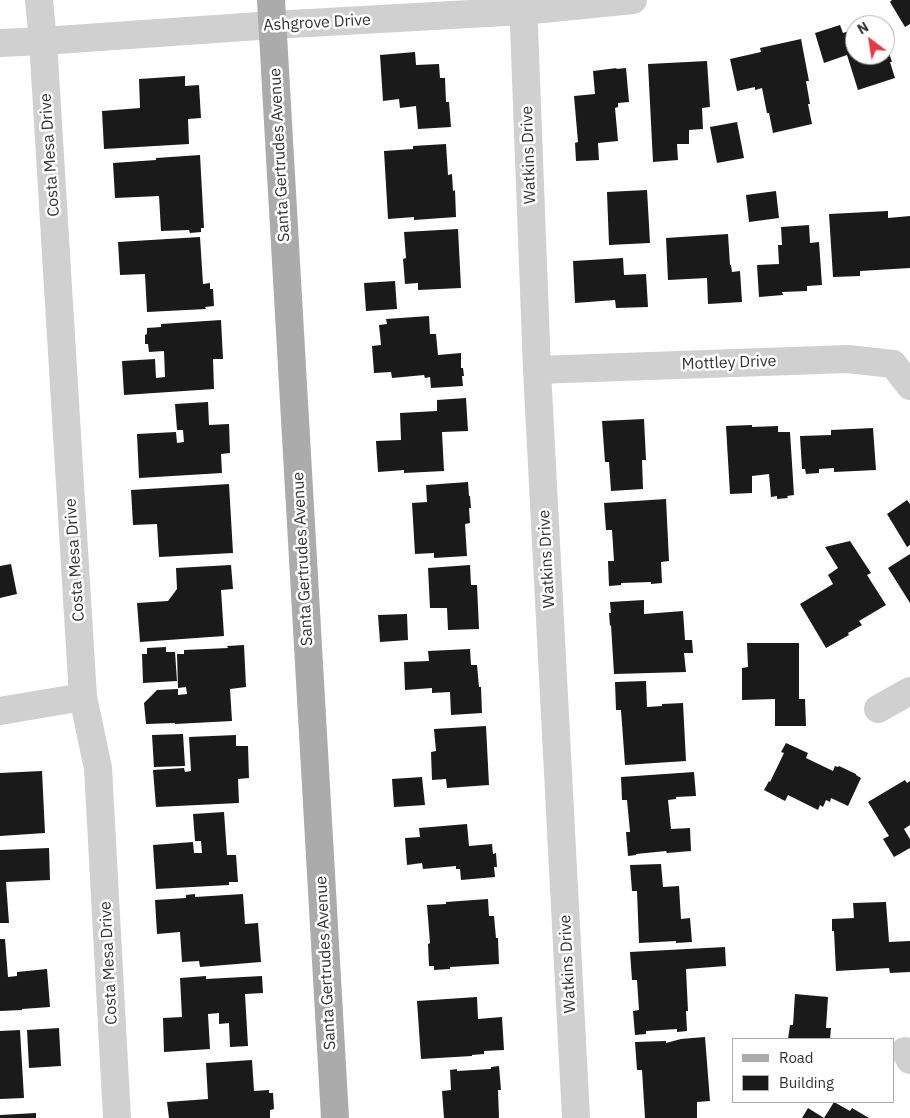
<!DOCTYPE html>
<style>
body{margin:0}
#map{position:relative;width:910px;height:1118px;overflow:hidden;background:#fff;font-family:"IBM Plex Sans",sans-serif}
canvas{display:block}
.legend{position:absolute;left:732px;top:1038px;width:162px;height:65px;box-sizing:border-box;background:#fff;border:1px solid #adadad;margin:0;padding:6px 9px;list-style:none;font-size:15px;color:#333}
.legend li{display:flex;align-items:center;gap:10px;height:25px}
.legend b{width:25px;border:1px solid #adadad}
.north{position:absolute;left:845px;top:15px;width:50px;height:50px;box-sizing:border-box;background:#fff;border:1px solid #adadad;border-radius:50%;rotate:329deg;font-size:14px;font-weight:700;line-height:20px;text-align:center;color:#333}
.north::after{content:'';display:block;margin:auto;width:18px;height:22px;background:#e63946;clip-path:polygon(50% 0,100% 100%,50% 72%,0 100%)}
</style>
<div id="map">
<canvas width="910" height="1118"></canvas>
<ul class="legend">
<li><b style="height:6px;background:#ababab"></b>Road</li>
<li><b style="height:14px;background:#1a1a1a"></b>Building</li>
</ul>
<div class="north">N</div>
</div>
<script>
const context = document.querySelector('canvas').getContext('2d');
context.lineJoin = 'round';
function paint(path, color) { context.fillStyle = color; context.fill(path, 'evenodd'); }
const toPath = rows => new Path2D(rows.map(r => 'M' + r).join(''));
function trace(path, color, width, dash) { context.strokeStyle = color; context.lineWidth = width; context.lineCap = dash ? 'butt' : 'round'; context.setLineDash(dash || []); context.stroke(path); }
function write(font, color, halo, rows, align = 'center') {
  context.font = font + ' "IBM Plex Sans",sans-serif'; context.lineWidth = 5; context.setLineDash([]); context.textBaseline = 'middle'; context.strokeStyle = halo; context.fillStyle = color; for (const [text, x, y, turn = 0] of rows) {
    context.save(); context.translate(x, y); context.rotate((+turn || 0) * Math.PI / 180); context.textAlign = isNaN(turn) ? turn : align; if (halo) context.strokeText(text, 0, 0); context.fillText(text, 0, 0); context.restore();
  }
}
const building = toPath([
 [892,0,910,0,910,24,905,27,890,2],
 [840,25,843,33,855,29,855,55,885,55,885,41,892,62,890,62,895,78,858,90,847,55,824,63,815,33],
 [801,39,809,81,806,81,810,104,808,104,812,124,773,133,769,113,767,113,762,88,755,90,755,87,737,91,730,59,761,52,760,48],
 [415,52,416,65,439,64,440,78,445,78,446,102,449,102,451,127,418,129,416,106,400,108,399,99,383,101,380,55],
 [707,61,710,107,702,108,703,129,689,130,689,144,677,144,678,160,653,162,648,64],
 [617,68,616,69,626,68,629,102,618,103,618,107,615,108,618,141,598,143,599,160,576,161,575,143,578,142,574,96,595,94,593,71],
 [185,76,185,86,199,85,201,118,188,119,189,144,104,149,102,111,140,108,139,79],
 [737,122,744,158,717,163,710,127],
 [446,144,448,175,452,174,453,191,455,190,456,217,414,220,414,217,388,219,384,151,413,149,413,146],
 [200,155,204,228,201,228,201,232,190,233,189,230,161,231,159,196,115,198,113,163,156,160,156,158],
 [647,190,650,243,609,245,607,192],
 [776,191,779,218,749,222,746,195],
 [888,211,888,218,910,216,910,268,860,271,860,276,833,277,829,214],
 [809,225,810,243,819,242,822,285,807,286,807,291,782,292,783,295,759,297,757,265,779,264,778,245,782,245,781,227],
 [458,229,461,288,418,290,418,283,405,284,403,259,406,258,404,232],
 [728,234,730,265,731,265,732,272,740,271,742,302,708,304,707,278,668,280,666,238],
 [200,237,203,284,210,283,210,289,213,289,214,306,205,307,206,309,147,312,145,274,120,275,118,242],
 [623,258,624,275,646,274,648,307,616,308,615,300,575,303,573,261],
 [395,281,397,309,366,311,364,283],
 [429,316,430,334,436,334,438,355,461,353,461,368,463,368,464,376,462,376,463,386,431,388,430,377,425,378,424,375,392,378,391,372,374,373,372,346,381,345,379,325,387,324,386,319],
 [221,320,223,359,213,359,214,389,124,395,122,361,155,359,156,378,165,377,164,351,149,352,148,344,145,344,145,335,147,334,147,328,161,327,161,324],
 [466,398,468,431,442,432,444,471,404,473,404,470,378,472,376,441,401,440,400,413,437,411,437,400],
 [208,402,209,425,229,424,230,453,221,454,222,473,139,478,137,434,176,432,177,443,184,442,183,430,177,430,175,404],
 [644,419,646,460,642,460,643,489,611,491,609,462,605,462,602,421],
 [752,425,752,427,778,426,778,432,790,432,794,495,787,496,788,498,777,499,777,496,771,497,769,474,752,476,752,493,730,494,726,426],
 [873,428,876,470,834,472,834,468,819,469,819,473,806,474,805,469,802,469,800,436,831,435,831,430],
 [468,482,469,496,470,496,471,508,469,508,470,523,465,524,467,556,434,558,434,553,415,554,412,503,427,502,426,485],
 [229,484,233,553,159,557,157,524,133,525,131,490],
 [666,499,669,561,661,562,662,583,651,584,651,582,621,583,621,585,609,586,608,561,614,561,612,530,606,530,604,503],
 [907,500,910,504,910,545,907,547,887,514],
 [850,541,871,573,867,575,886,605,859,621,862,625,848,633,849,635,826,648,800,604,833,584,828,575,838,568,825,547],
 [910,554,910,603,888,568],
 [11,564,17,594,0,598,0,566],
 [231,565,233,589,221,590,224,636,140,642,137,603,168,601,177,589,176,568],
 [470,565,471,585,477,585,479,629,448,630,447,608,430,608,428,568],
 [644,600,644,614,683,611,685,640,692,640,693,653,684,653,686,672,614,674,611,625,610,626,609,613,611,613,610,602],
 [407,614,408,640,380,642,378,615],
 [747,643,799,643,799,699,805,699,806,726,775,726,775,699,742,700,742,668,748,667],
 [244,645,246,687,230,689,232,721,175,724,175,723,146,724,144,703,157,690,178,689,178,695,187,694,186,687,178,688,177,654,184,654,184,650,228,648,227,646],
 [166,647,166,652,175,652,177,681,143,683,142,654,147,654,147,648],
 [470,649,471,665,477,665,479,687,481,687,482,713,451,715,450,692,432,693,432,688,405,690,404,662,429,661,428,651],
 [646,681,647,707,662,706,662,704,683,703,686,761,625,765,621,710,616,710,615,682],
 [486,726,489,785,447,788,446,779,432,780,431,752,436,751,434,729],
 [183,734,185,766,154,767,152,735],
 [236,735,236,746,248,746,249,778,238,779,239,803,156,807,153,770,184,768,185,772,191,771,189,737],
 [786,743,808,753,806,758,833,771,835,766,838,767,839,766,856,774,856,775,861,778,848,806,831,798,830,802,826,800,823,807,820,805,818,810,788,795,785,801,764,790,769,781,770,782,784,753,781,752],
 [42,771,45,833,0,836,0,773],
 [694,772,696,796,676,797,676,799,668,800,671,829,690,828,691,851,667,853,666,851,636,854,636,855,628,856,626,832,630,832,627,800,622,800,621,777],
 [422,777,425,805,394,807,392,779],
 [905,780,907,783,910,781,910,825,904,829,910,839,910,848,894,857,883,839,889,836,868,802],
 [224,812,227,855,236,855,238,882,229,882,229,885,156,889,153,845,193,842,194,853,202,853,201,841,195,841,193,814],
 [467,824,469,846,492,844,493,854,496,853,497,867,494,867,495,877,461,880,460,869,456,869,456,866,423,869,422,863,407,865,405,838,420,837,419,828],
 [49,848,50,880,6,882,9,923,0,923,0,850],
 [661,864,663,887,679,886,681,919,690,918,692,942,676,943,676,941,639,943,637,891,632,891,630,865],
 [195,894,195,897,243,894,245,924,258,923,261,962,200,967,199,961,182,962,180,932,157,934,155,900,186,898,186,895],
 [488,899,489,916,494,916,496,938,498,938,499,964,450,967,450,969,434,970,434,966,429,966,428,944,430,943,427,905,446,904,446,902],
 [886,902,889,942,910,941,910,972,890,973,889,968,836,971,834,931,832,931,832,919,854,918,853,903],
 [0,939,5,939,8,977,17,976,17,972,47,969,50,1007,22,1009,22,1010,0,1011],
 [725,947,726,966,686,969,688,1011,686,1011,687,1031,677,1032,677,1029,646,1031,646,1034,635,1035,633,1011,639,1010,637,980,632,980,630,952],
 [206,976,206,979,262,976,263,993,245,994,248,1046,230,1047,229,1023,219,1024,219,1013,208,1014,210,1049,164,1052,163,1018,182,1017,180,978],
 [795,994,828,997,826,1028,831,1028,830,1039,788,1039,790,1025,793,1025],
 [477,997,478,1019,502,1017,504,1050,484,1051,484,1054,472,1055,472,1056,421,1059,417,1001],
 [59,1028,61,1066,29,1068,27,1030],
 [20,1030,24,1098,0,1099,0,1031],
 [705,1037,710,1101,697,1102,697,1118,645,1118,642,1070,637,1070,635,1042,666,1041,666,1043,681,1039],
 [252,1060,254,1091,269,1090,269,1093,273,1093,274,1109,270,1110,270,1118,169,1118,167,1102,208,1099,206,1063],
 [499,1066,501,1090,498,1090,499,1118,444,1118,442,1091,451,1090,450,1070,457,1069,457,1071,491,1069,491,1067],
 [834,1102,850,1111,852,1108,869,1118,802,1118,808,1108,824,1118],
 [36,1113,36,1118,0,1118,0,1115]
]);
const minor = toPath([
 [39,0,43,41,83,697,98,768,117,1118],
 [523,0,537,370,576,1118],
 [0,43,43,41,273,25,523,11,633,0],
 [537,370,848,359,893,364,910,386],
 [878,709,910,691],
 [0,711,83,697],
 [905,1051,910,1060]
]);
const major = toPath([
 [271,0,335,1118]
]);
const streetNames = [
 ["Ashgrove Drive",317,23,-3],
 ["Costa Mesa Drive",50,155,-94],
 ["Santa Gertrudes Avenue",280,155,-93],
 ["Watkins Drive",529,155,-92],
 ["Mottley Drive",729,363,-2],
 ["Santa Gertrudes Avenue",303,559,-93],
 ["Watkins Drive",547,559,-93],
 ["Costa Mesa Drive",75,560,-94],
 ["Costa Mesa Drive",109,963,-93],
 ["Santa Gertrudes Avenue",326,963,-93],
 ["Watkins Drive",568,964,-93]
];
paint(building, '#1a1a1a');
trace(minor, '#d0d0d0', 28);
trace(major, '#ababab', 28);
write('16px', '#333', '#fff', streetNames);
</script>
